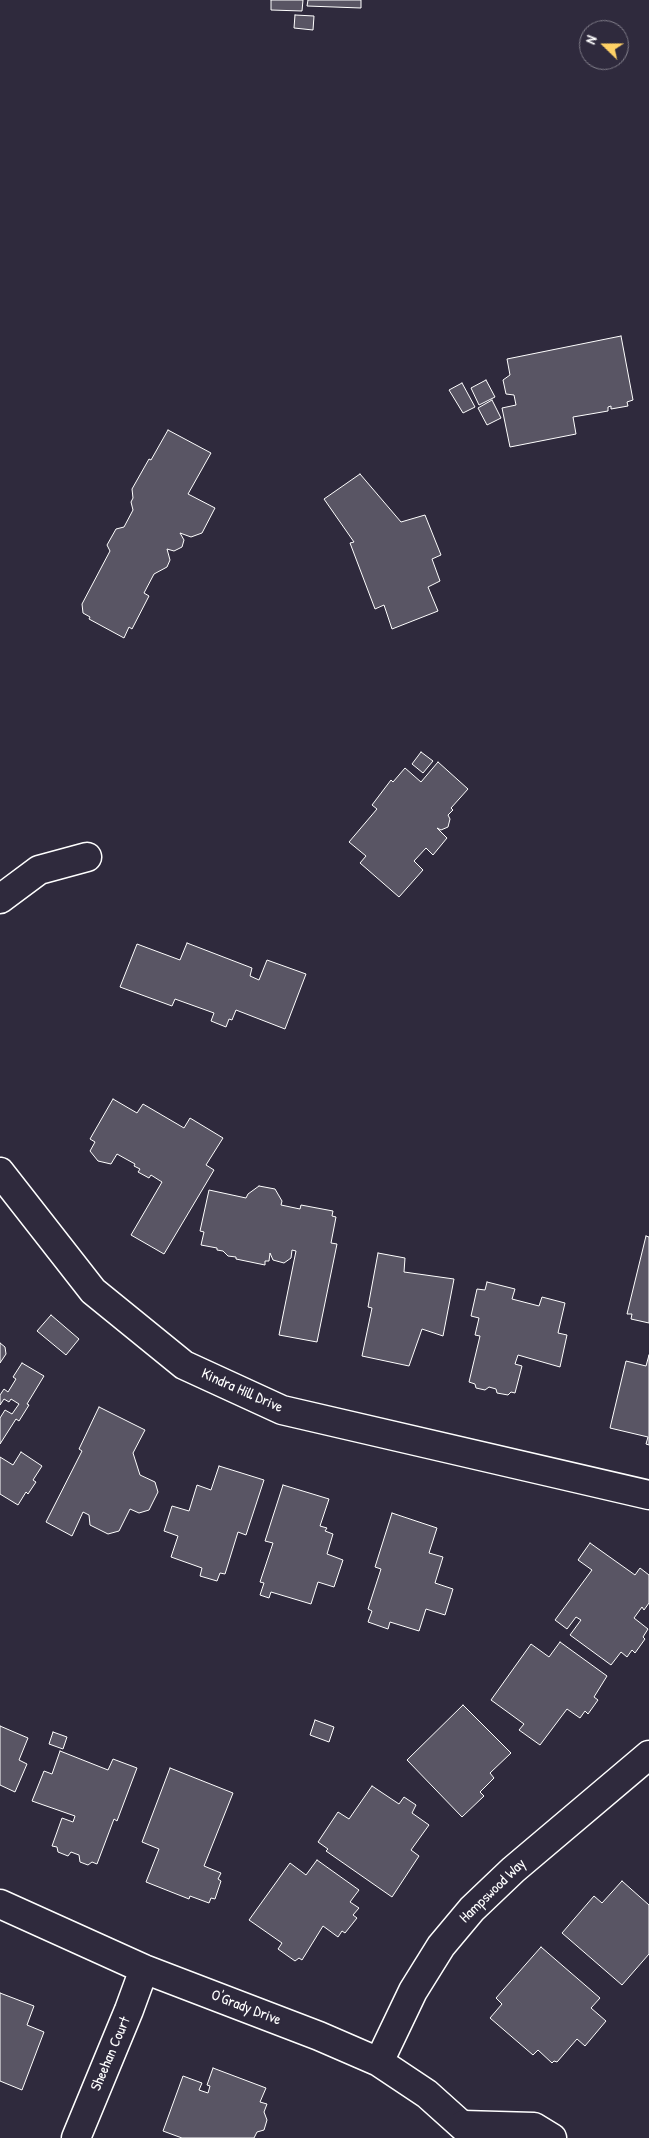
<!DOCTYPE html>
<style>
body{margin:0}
#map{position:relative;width:649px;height:2138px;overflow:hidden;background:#2f2a3d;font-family:"Patrick Hand",sans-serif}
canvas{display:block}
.north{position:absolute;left:579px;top:20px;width:50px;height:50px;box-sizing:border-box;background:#2f2a3d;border:1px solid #827f8b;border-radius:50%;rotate:292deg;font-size:14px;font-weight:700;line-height:20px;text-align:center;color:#fff}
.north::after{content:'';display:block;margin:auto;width:18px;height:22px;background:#ffd166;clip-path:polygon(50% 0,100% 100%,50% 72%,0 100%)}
</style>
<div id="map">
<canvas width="649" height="2138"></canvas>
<div class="north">N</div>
</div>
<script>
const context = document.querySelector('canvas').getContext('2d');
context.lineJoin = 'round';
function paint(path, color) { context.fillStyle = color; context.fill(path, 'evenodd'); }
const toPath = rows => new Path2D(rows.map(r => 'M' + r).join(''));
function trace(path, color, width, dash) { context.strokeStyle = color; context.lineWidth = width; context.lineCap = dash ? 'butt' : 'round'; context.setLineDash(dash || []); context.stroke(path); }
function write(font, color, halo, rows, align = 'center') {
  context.font = font + ' "Patrick Hand",sans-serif'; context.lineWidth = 4.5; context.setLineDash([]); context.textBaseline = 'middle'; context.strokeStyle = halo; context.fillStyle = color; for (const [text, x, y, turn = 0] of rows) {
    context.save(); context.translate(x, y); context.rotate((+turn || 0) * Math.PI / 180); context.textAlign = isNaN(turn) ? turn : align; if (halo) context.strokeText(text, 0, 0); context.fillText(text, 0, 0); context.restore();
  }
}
const building = toPath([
 [271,0,303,0,302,11,271,10,271,0],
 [308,0,361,0,361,8,307,6,308,0],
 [295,15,314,16,313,30,294,28,295,15],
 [621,336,633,400,627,402,628,406,611,409,611,406,608,407,608,411,573,417,576,434,510,447,502,408,516,405,514,395,506,394,503,380,510,375,507,359,621,336],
 [486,380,495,397,479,405,471,388,486,380],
 [462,383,475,407,463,413,449,390,462,383],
 [492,400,501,418,487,425,478,408,492,400],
 [168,430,211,453,188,494,215,508,202,533,191,537,180,533,184,540,182,547,174,551,167,549,170,560,167,567,154,574,144,593,149,596,132,629,129,627,124,638,89,619,90,617,83,613,82,604,110,551,107,545,116,529,124,527,133,510,131,502,133,498,132,489,149,459,151,460,168,430],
 [360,474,401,522,425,515,441,555,432,559,440,581,428,587,438,611,392,629,384,605,375,609,350,543,354,542,324,499,360,474],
 [421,752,433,761,423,773,412,764,421,752],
 [438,762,468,789,451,808,453,810,448,815,450,819,448,827,441,830,437,828,447,838,433,855,426,848,414,861,423,870,399,897,360,863,366,856,349,842,377,809,372,805,391,780,393,782,405,768,421,782,438,762],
 [187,943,252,968,250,976,259,980,267,960,306,974,285,1029,236,1010,232,1020,229,1019,226,1027,211,1021,214,1013,175,999,172,1006,120,987,137,944,180,960,187,943],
 [113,1099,137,1113,143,1104,184,1128,190,1118,223,1138,206,1165,214,1170,164,1254,131,1235,162,1182,151,1175,149,1178,138,1172,140,1169,134,1166,135,1164,117,1154,111,1164,98,1161,90,1151,95,1142,90,1139,113,1099],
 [259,1186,275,1189,282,1201,281,1205,300,1209,301,1205,333,1211,332,1216,336,1217,331,1243,337,1244,317,1342,279,1335,296,1251,292,1250,291,1258,284,1263,273,1260,270,1253,269,1261,265,1261,265,1265,236,1259,236,1257,228,1256,223,1251,217,1250,217,1248,201,1245,204,1232,200,1231,209,1190,246,1198,248,1194,259,1186],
 [646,1236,649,1237,649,1323,631,1319,632,1314,627,1314,646,1236],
 [378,1253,405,1258,404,1272,454,1279,443,1336,422,1329,409,1366,362,1356,372,1308,368,1307,378,1253],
 [487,1282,515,1289,512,1299,539,1306,542,1297,565,1303,558,1333,567,1335,560,1367,518,1355,515,1364,522,1366,515,1393,511,1392,508,1395,497,1393,496,1389,489,1387,485,1390,476,1388,475,1384,469,1382,480,1336,475,1335,479,1318,471,1316,477,1289,485,1290,487,1282],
 [51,1315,79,1339,66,1355,37,1331,51,1315],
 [0,1343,5,1347,6,1354,0,1363,0,1343],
 [649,1355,649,1445,646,1444,648,1437,610,1428,626,1361,646,1366,649,1355],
 [22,1363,44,1376,27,1404,29,1405,19,1421,16,1419,0,1444,0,1418,5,1410,12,1414,19,1404,11,1399,9,1402,4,1399,0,1405,0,1395,4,1389,8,1392,16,1379,13,1377,22,1363],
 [99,1407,145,1430,133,1453,140,1475,155,1482,158,1492,149,1510,139,1513,130,1509,119,1531,108,1534,90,1525,89,1515,83,1512,72,1536,46,1522,82,1451,79,1449,99,1407],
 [21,1452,42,1466,33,1480,36,1482,28,1494,26,1492,18,1505,0,1494,0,1457,13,1465,21,1452],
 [219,1466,264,1480,246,1535,238,1532,225,1574,220,1573,217,1581,200,1576,202,1568,171,1557,178,1536,164,1531,172,1506,189,1511,197,1485,211,1490,219,1466],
 [283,1485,329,1499,320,1526,327,1528,325,1531,333,1534,327,1554,343,1560,334,1587,318,1582,311,1604,271,1592,269,1598,260,1595,264,1583,260,1582,273,1543,265,1541,283,1485],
 [392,1513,437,1528,429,1553,443,1557,435,1583,453,1589,445,1615,426,1609,419,1631,390,1622,388,1629,368,1622,372,1611,368,1609,381,1569,375,1567,392,1513],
 [590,1543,635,1575,640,1568,649,1575,649,1603,644,1610,642,1607,634,1618,648,1629,643,1637,645,1639,635,1653,632,1650,627,1657,621,1652,611,1665,570,1635,581,1620,576,1617,567,1629,555,1620,592,1570,578,1560,590,1543],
 [560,1642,607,1676,594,1697,598,1700,588,1714,585,1711,580,1718,567,1709,540,1745,519,1730,524,1724,491,1700,531,1644,549,1657,560,1642],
 [463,1705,511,1753,490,1773,494,1778,480,1792,484,1796,462,1817,407,1760,463,1705],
 [315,1720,334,1727,329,1742,310,1735,315,1720],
 [0,1726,28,1738,19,1760,27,1764,15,1792,0,1785,0,1726],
 [53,1732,67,1737,63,1749,49,1744,53,1732],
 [60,1751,108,1770,113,1759,137,1768,117,1821,114,1819,97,1864,92,1862,88,1865,80,1862,79,1855,71,1852,68,1856,58,1852,57,1847,52,1846,62,1818,73,1822,75,1816,32,1801,44,1771,52,1774,60,1751],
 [170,1768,233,1793,204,1866,221,1873,218,1879,221,1881,215,1899,211,1898,209,1903,190,1896,189,1899,146,1882,159,1849,142,1842,170,1768],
 [372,1786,399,1804,404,1797,416,1805,412,1813,429,1825,411,1850,419,1856,392,1897,326,1851,328,1849,318,1842,338,1812,349,1819,372,1786],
 [317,1860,359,1890,350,1902,359,1908,353,1915,357,1918,345,1933,342,1931,338,1937,323,1926,302,1960,299,1958,295,1961,278,1949,282,1943,249,1920,290,1863,306,1875,317,1860],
 [622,1881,649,1905,649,1954,622,1985,562,1933,594,1896,602,1903,622,1881],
 [541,1947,600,1998,591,2008,606,2021,585,2046,577,2039,557,2062,554,2061,552,2063,538,2050,533,2055,490,2018,502,2004,496,1998,541,1947],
 [0,1993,34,2006,27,2025,44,2032,22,2090,0,2081,0,1993],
 [213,2068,266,2088,260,2102,267,2104,264,2112,267,2120,264,2130,257,2132,254,2138,182,2138,163,2131,183,2076,202,2083,199,2090,208,2093,210,2086,207,2085,213,2068]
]);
const street = toPath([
 [0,899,39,870,87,857],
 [0,1172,93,1291,184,1365,282,1410,649,1495],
 [0,1904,144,1969,319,2036,379,2062,427,2094,476,2138],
 [379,2062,413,1991,441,1946,472,1909,513,1870,649,1755],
 [76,2138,129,2010,144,1969]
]);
const primary = toPath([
 [463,2125,534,2127,552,2138]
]);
const streetNames = [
 ["Kindra Hill Drive",242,1391,24],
 ["Hampswood Way",493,1891,-44],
 ["O'Grady Drive",246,2008,21],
 ["Sheehan Court",111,2054,-67]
];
paint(building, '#595564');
trace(building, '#fff', 1);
trace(street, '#fff', 31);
trace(primary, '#fff', 31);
trace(street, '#2f2a3d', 28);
trace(primary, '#2f2a3d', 28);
write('15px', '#fff', '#2f2a3d', streetNames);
</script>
